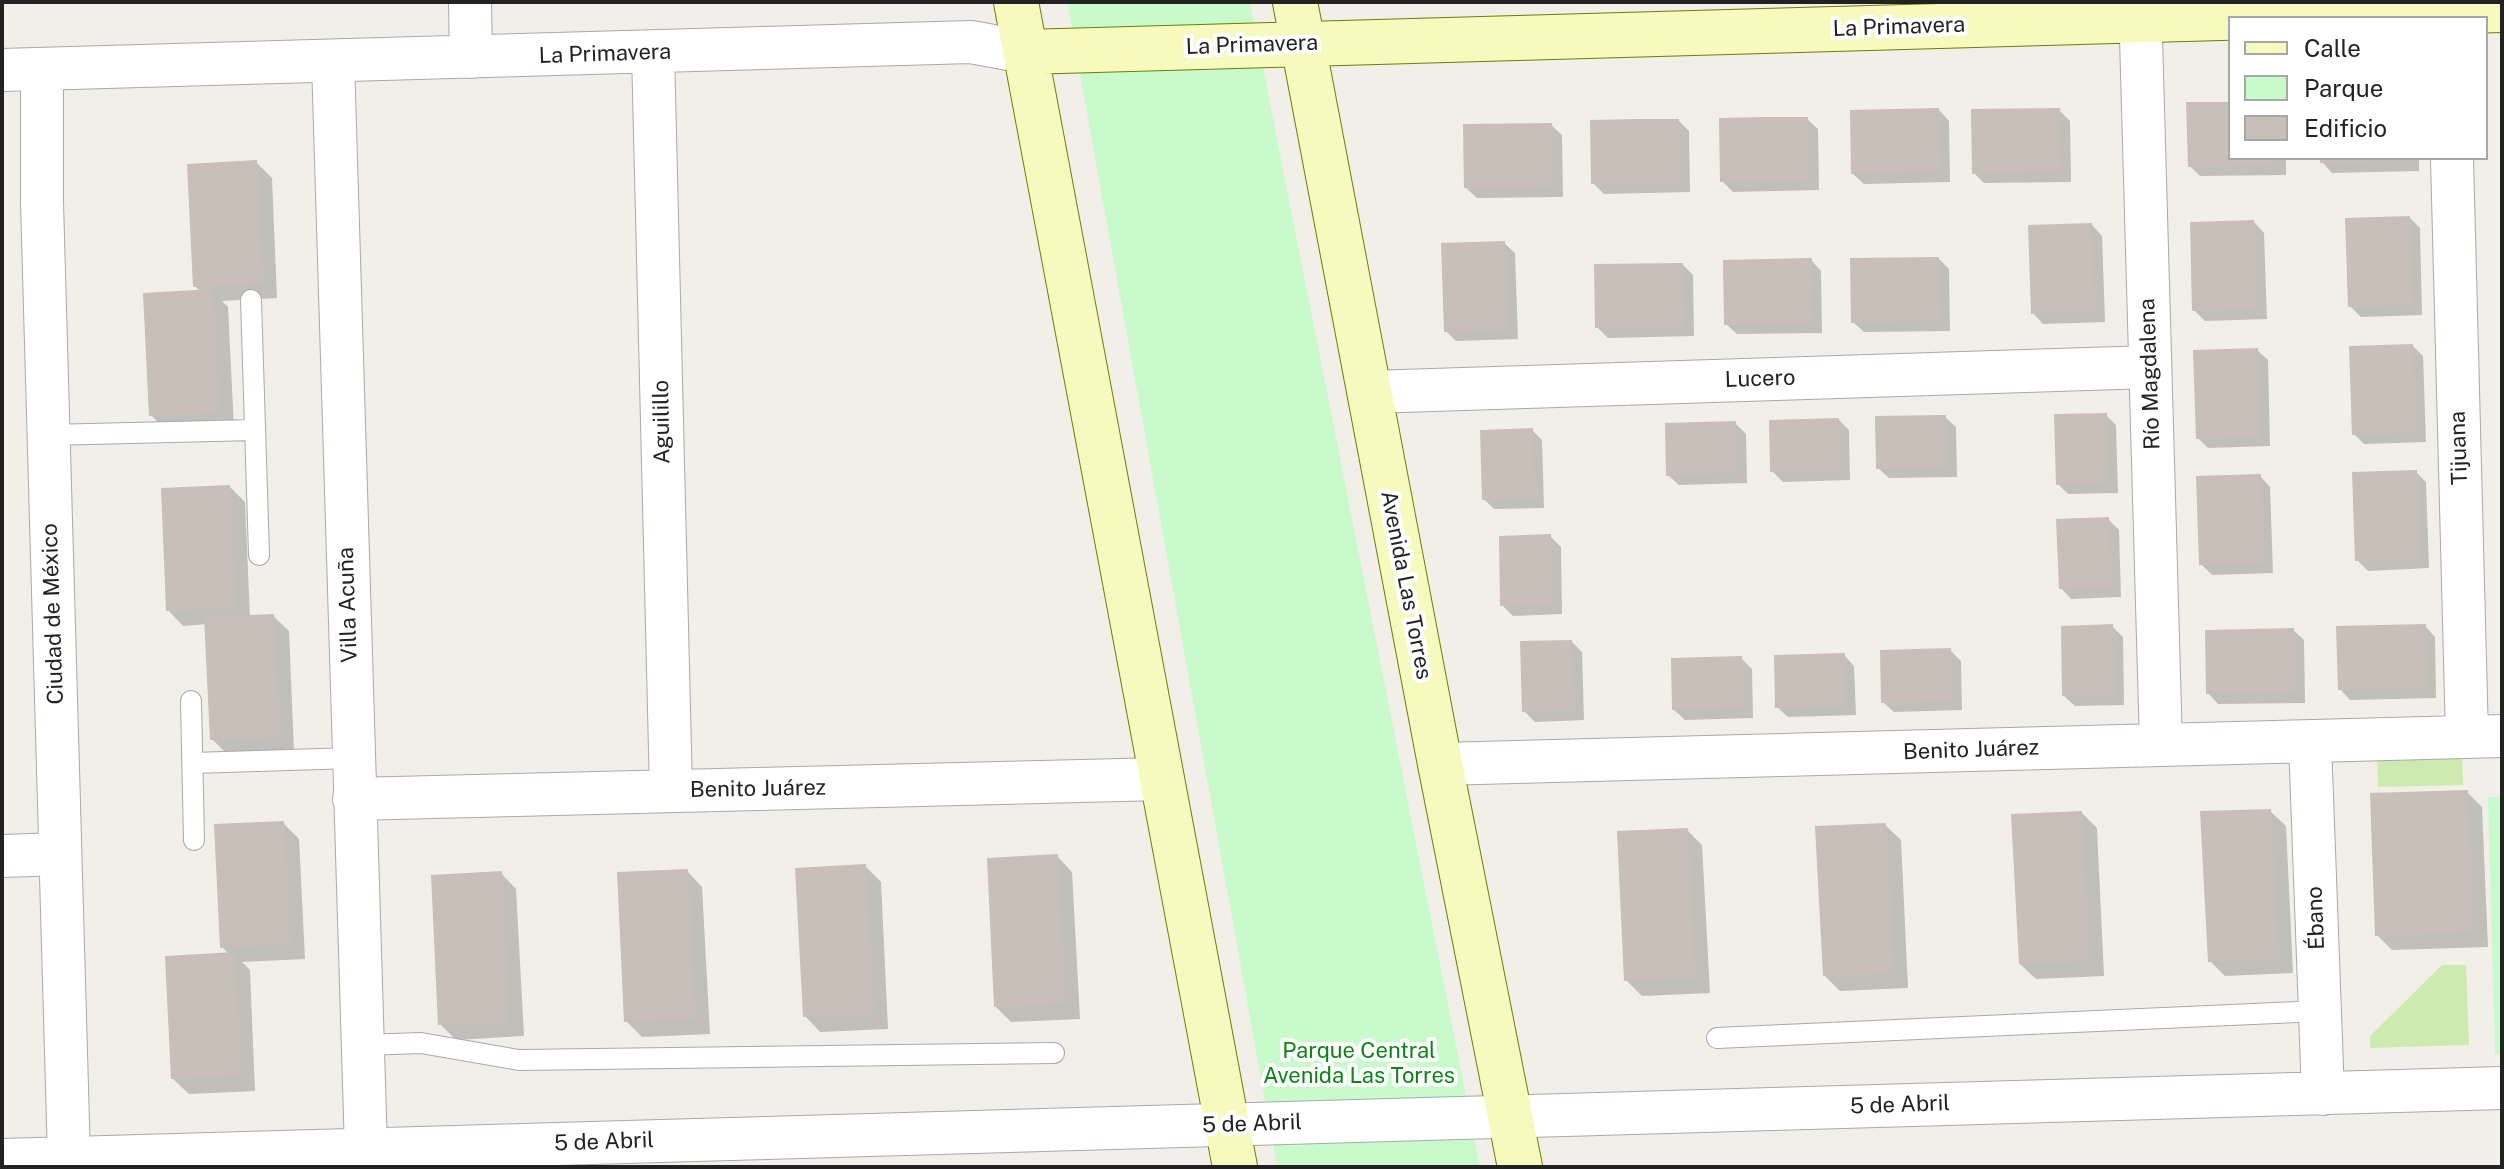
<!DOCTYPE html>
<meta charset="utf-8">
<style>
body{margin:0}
#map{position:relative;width:2504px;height:1169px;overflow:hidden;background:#f2efe9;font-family:"Public Sans",sans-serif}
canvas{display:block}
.frame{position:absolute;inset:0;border:4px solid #222;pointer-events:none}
.legend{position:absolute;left:2228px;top:16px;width:260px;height:144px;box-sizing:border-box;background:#fff;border:2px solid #a7a7a7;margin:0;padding:10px 14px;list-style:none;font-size:24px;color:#222}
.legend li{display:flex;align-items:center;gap:16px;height:40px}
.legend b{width:40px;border:2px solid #a7a7a7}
</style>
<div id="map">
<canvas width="2504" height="1169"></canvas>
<div class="frame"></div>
<ul class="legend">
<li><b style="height:10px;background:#f7fabf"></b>Calle</li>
<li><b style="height:22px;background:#c8facc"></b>Parque</li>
<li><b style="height:22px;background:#c7bfb8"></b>Edificio</li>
</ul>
</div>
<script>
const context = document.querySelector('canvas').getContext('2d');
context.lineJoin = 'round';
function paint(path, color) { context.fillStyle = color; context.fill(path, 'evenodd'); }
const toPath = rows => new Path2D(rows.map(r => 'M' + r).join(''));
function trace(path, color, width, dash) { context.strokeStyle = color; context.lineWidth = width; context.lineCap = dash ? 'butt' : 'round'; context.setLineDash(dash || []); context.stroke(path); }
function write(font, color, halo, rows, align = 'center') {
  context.font = font + ' "Public Sans",sans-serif'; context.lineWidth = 8; context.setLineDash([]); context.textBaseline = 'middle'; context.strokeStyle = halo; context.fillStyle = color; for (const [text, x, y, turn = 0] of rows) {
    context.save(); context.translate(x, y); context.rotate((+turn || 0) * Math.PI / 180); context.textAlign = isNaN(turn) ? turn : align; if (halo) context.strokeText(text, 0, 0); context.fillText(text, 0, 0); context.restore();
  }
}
const grass = toPath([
 [2462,746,2463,785,2378,787,2377,749],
 [2442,965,2466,965,2469,1045,2370,1048,2370,1036]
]);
const park = toPath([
 [1067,2,1250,2,1480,1167,1277,1167],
 [2488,797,2502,797,2502,1054,2495,1054]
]);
const shadow = toPath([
 [2230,104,2230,158,2286,158,2286,175,2200,176,2190,166],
 [1939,110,1949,121,1950,182,1864,184,1853,174],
 [2059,110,2070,121,2071,182,1984,183,1974,173],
 [1807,119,1818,129,1819,190,1733,192,1722,181],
 [1679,121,1689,131,1690,192,1604,194,1593,183],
 [1551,125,1562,135,1563,197,1477,198,1466,188],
 [2322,158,2419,158,2419,171,2332,173,2322,162],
 [256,162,272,178,277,298,222,301,228,307,234,428,166,431,151,415,201,292,195,286],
 [2410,218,2420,228,2422,315,2361,317,2350,306],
 [2254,222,2264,233,2267,319,2205,321,2194,310],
 [2092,225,2102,236,2105,322,2043,324,2033,313],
 [1504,243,1515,253,1518,339,1456,341,1446,331],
 [1939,259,1949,269,1950,331,1864,332,1853,322],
 [1811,260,1821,271,1822,333,1737,334,1726,324],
 [1683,265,1693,275,1694,336,1608,338,1597,327],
 [2413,346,2423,356,2426,442,2364,444,2354,434],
 [2257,350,2268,360,2270,446,2208,448,2198,438],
 [2106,415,2116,425,2118,493,2068,494,2058,484],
 [1945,417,1956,427,1957,477,1889,478,1878,468],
 [1839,420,1849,430,1850,480,1783,482,1772,471],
 [1735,423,1746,434,1747,483,1679,485,1668,475],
 [1532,430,1542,440,1544,508,1494,509,1484,499],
 [2416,472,2426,482,2429,568,2368,571,2357,560],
 [2260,476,2270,487,2273,573,2212,575,2201,564],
 [230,487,245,502,250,617,273,616,289,631,294,751,228,755,212,739,207,624,183,626,168,610],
 [2108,519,2119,530,2121,597,2071,599,2061,588],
 [1550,536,1561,547,1562,614,1513,616,1502,605],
 [2112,626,2123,637,2124,705,2075,706,2064,696],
 [2425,626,2435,637,2436,698,2350,700,2340,689],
 [2293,630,2304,640,2305,703,2218,704,2208,693],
 [1572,642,1582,652,1584,720,1535,722,1524,711],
 [1950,650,1961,661,1962,710,1894,712,1883,702],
 [1844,655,1854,666,1856,715,1788,717,1777,707],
 [1741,658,1752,669,1753,718,1685,720,1674,710],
 [2467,792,2482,807,2488,947,2392,950,2377,935],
 [2270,811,2286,826,2293,973,2225,976,2210,961],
 [2082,813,2097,828,2104,976,2036,979,2020,964],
 [283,823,299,839,305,959,242,962,250,970,255,1091,189,1094,173,1079,230,955,222,947],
 [1885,825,1901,840,1908,988,1840,991,1825,976],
 [1687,830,1702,845,1710,993,1642,996,1626,980],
 [1057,856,1072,872,1080,1019,1011,1022,996,1007],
 [865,866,881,882,888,1029,820,1032,805,1016],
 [687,871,702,887,710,1034,642,1037,626,1021],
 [501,873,516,889,524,1036,456,1040,440,1024]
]);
const building = toPath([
 [2186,102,2230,102,2230,158,2277,158,2277,165,2188,167],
 [1939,108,1941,172,1851,174,1850,110],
 [2060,108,2061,172,1972,174,1971,109],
 [1763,117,1808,117,1809,181,1720,182,1719,118],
 [1635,119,1679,119,1681,183,1591,184,1590,120],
 [1552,123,1553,187,1464,188,1463,124],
 [2320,158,2409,158,2409,161,2320,163],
 [257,160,263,284,193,287,187,164],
 [2410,216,2413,305,2348,307,2345,218],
 [2254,220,2257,309,2192,311,2190,222],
 [2092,223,2095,312,2031,314,2028,225],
 [1505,241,1508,330,1444,332,1441,243],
 [1939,257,1941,321,1851,323,1850,258],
 [1812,258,1813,323,1724,325,1723,260],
 [1683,263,1685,327,1595,328,1594,264],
 [213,289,219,413,149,416,143,293],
 [2413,344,2416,433,2352,435,2349,346],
 [2258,348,2260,437,2196,439,2193,350],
 [2107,413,2108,483,2056,485,2054,414],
 [1946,415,1947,467,1876,469,1875,416],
 [1839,418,1841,471,1770,472,1769,420],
 [1736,421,1737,473,1666,476,1665,423],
 [1533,428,1535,498,1482,500,1480,430],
 [2417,470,2420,559,2355,561,2352,472],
 [2261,474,2264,563,2199,565,2196,476],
 [230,485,236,608,166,611,161,488],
 [2109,517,2111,588,2059,589,2056,519],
 [1551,534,1553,605,1500,606,1499,536],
 [274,614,280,737,210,740,204,617],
 [2113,624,2115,695,2062,696,2061,626],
 [2426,624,2427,689,2338,690,2336,626],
 [2294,628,2295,693,2206,694,2205,630],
 [1572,640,1575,710,1522,712,1520,641],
 [1951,648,1952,701,1881,703,1880,650],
 [1845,653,1846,706,1775,708,1774,655],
 [1742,656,1743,708,1672,710,1671,658],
 [2468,790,2473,932,2375,936,2370,793],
 [2271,809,2279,958,2208,962,2200,811],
 [2082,811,2089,961,2019,964,2011,814],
 [284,821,290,944,220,948,214,824],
 [1886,823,1894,973,1823,976,1815,826],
 [1688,828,1695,978,1624,981,1617,831],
 [1058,854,1065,1004,994,1007,987,858],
 [866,864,874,1014,803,1017,795,868],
 [688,869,695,1019,624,1022,617,872],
 [502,871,509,1022,438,1025,431,875],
 [235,952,241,1076,171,1079,165,956]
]);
const lane = toPath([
 [251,300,259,555],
 [48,435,255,430],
 [191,701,194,840],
 [193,763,353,758],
 [1717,1038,2320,1011],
 [362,1045,421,1043,519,1060,1054,1053]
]);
const street = toPath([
 [470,2,471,57],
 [2140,2,2161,745],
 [653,52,671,791],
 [333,61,366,1149],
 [42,69,42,202,69,1158],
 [2,70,971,42,1025,52],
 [2452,158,2467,737],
 [1370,392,2150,367],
 [2310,742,2323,1094],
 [1440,764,2502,736],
 [354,799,1162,779],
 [2,856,60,854],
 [2,1160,2502,1088]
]);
const secondary = toPath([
 [1016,2,1235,1167],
 [1295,2,1440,764,1520,1167],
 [1025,52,2502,10]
]);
const streetNames = [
 ["La Primavera",1899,27,-2],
 ["La Primavera",1252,45,-2],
 ["La Primavera",605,54,-2],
 ["Río Magdalena",2150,374,-92],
 ["Lucero",1760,379,-2],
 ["Aguilillo",662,422,-91],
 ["Tijuana",2459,448,-92],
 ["Avenida Las Torres",1406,585,79],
 ["Villa Acuña",348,605,-92],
 ["Ciudad de México",53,614,-92],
 ["Benito Juárez",1971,750,-2],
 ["Benito Juárez",758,789,-1],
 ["Ébano",2316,918,-92],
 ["5 de Abril",1900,1105,-2],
 ["5 de Abril",1252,1124,-2],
 ["5 de Abril",604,1142,-2]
];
const parkNames = [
 ["Parque Central",1359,1051],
 ["Avenida Las Torres",1359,1076]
];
paint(grass, '#cdebb0');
paint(park, '#c8facc');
paint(shadow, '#0003');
paint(building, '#c7bfb8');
trace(lane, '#a9a9a9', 22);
trace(street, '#a9a9a9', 44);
trace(secondary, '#707d05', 46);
trace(lane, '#fff', 20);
trace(street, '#fff', 42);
trace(secondary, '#f7fabf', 44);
write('22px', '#222', '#fff', streetNames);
write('22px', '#0c8416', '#fff', parkNames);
</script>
